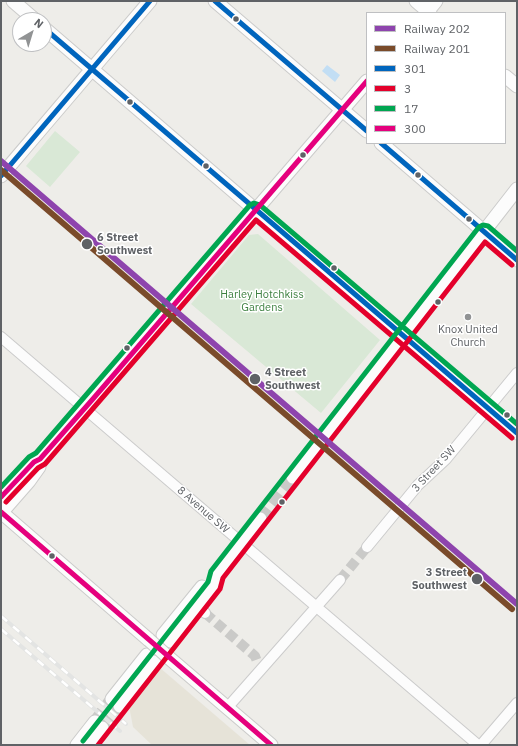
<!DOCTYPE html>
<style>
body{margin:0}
#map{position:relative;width:518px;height:746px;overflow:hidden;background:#eeede9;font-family:"IBM Plex Sans",sans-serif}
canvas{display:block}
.frame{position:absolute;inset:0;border:2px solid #5f6266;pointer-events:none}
.legend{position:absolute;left:366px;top:12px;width:140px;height:132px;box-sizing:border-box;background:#fff;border:1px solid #bfc0c2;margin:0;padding:5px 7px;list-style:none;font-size:12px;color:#5f6266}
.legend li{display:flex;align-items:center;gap:8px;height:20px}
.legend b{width:20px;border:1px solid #bfc0c2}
.north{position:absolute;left:12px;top:12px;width:40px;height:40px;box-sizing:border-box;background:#fff;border:1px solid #bfc0c2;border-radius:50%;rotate:38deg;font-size:11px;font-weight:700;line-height:16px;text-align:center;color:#5f6266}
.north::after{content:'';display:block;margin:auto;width:14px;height:18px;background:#919394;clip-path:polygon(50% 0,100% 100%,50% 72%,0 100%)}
</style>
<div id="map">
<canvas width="518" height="746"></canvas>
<div class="frame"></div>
<ul class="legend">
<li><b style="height:5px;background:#8e44ad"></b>Railway 202</li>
<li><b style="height:5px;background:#7a4b2a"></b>Railway 201</li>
<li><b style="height:5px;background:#0065bd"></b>301</li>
<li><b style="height:5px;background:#e4002b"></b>3</li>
<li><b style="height:5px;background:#00a651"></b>17</li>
<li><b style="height:5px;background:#e5007d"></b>300</li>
</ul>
<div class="north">N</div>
</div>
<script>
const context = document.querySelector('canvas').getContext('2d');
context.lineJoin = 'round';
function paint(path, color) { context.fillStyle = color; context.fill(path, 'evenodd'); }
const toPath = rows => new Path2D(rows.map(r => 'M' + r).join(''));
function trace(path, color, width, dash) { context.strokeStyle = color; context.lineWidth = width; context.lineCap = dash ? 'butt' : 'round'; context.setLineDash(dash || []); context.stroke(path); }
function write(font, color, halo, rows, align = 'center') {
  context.font = font + ' "IBM Plex Sans",sans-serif'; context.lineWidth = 3; context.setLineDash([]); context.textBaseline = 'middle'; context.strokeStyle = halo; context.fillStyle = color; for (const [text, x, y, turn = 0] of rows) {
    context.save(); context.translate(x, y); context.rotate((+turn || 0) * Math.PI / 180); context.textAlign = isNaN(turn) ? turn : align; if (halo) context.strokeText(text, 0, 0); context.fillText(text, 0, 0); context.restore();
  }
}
const commercial = toPath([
 [159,667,250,745,152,745,133,727,129,706]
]);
const green = toPath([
 [55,131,80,152,50,187,26,166],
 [258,234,380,340,321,413,191,304,249,235]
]);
const water = toPath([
 [327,65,340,75,335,82,322,71]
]);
const streetTunnel = toPath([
 [340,580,367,547],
 [205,613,255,656,258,664]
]);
const secondaryTunnel = toPath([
 [260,519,293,477],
 [95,722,112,699],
 [102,728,120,706]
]);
const street = toPath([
 [1,337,478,745],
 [367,547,418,485,446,459,517,373],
 [194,612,203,611,205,613],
 [227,708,340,580],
 [481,745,517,703]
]);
const secondary = toPath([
 [13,1,35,20],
 [215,1,367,131],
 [416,1,430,13],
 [426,13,436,1],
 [44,28,317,263,517,433],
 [505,76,517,86],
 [381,143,517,260],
 [1,176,150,1],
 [293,477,517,189],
 [1,497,34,462,40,459,92,400,367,81],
 [1,512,149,640],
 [1,513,29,481,39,467,39,462],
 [163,635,202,587],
 [170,641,214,585,217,575,260,519],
 [168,657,271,745],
 [112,699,147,655],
 [120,706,154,662],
 [77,745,95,722],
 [89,745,102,728]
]);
const rail = toPath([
 [1,616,126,724],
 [1,629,120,731]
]);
const secondaryBridge = toPath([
 [149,640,168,657]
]);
const bus1 = toPath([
 [215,1,367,131],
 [44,28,517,433],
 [381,143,517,260],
 [1,176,150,1]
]);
const bus2 = toPath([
 [6,502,38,468,45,464,256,220,512,438],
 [98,745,220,589,223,578,485,242,512,265]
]);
const bus3 = toPath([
 [1,487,29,457,36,453,250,205,254,203,260,205,517,424],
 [83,741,208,582,211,571,479,227,483,225,488,226,517,251]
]);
const bus4 = toPath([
 [1,497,34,462,40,459,92,400,367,81],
 [1,512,271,745]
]);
const rail1 = toPath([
 [1,161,517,604]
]);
const rail2 = toPath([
 [1,170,512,609]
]);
const markers = [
 [236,19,3.5,"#5f6266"],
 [130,102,3.5,"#5f6266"],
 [303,155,3.5,"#5f6266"],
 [206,166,3.5,"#5f6266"],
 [418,175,3.5,"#5f6266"],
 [469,219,3.5,"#5f6266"],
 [87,244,6,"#5f6266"],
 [334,268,3.5,"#5f6266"],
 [438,302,3.5,"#5f6266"],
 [468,317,4,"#919394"],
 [127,348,3.5,"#5f6266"],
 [255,379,6,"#5f6266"],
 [507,415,3.5,"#5f6266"],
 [282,502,3.5,"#5f6266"],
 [52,556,3.5,"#5f6266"],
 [477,579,6,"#5f6266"]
];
const stopNames = [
 ["6 Street",97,238],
 ["Southwest",97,251],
 ["4 Street",265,373],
 ["Southwest",265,386],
 ["3 Street",467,573,"right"],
 ["Southwest",467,586,"right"]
];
const parkNames = [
 ["Harley Hotchkiss",262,295],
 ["Gardens",262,308]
];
const poiNames = [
 ["Knox United",468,330],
 ["Church",468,343]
];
const streetNames = [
 ["3 Street SW",434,469,-47],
 ["8 Avenue SW",203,510,41]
];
paint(commercial, '#e6e3d8');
paint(green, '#d9e8d6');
paint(water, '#c2def4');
trace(streetTunnel, '#cacac8', 10, [10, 5]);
trace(secondaryTunnel, '#cacac8', 13, [13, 6]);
trace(street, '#cbcbcb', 12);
trace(secondary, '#cbcbca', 15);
trace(street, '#fcfcfc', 10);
trace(secondary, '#fcfcfc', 13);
trace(rail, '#e3e4e3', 4);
trace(rail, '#fff', 2.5, [8]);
trace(secondaryBridge, '#cbcbca', 15, []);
trace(secondaryBridge, '#fcfcfc', 13);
trace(bus1, '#0065bd', 5);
trace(bus2, '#e4002b', 5);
trace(bus3, '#00a651', 5);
trace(bus4, '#e5007d', 5);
trace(rail1, '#8e44ad', 6);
trace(rail2, '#7a4b2a', 6);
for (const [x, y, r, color] of markers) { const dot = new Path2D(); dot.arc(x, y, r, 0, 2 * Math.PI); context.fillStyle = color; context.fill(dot); trace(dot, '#fff', 1.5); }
write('bold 11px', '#5f6266', '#fff', stopNames, 'left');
write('11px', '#3d8040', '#fff', parkNames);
write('11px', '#5f6266', '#fff', poiNames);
write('11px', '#5f6266', '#fff', streetNames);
</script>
